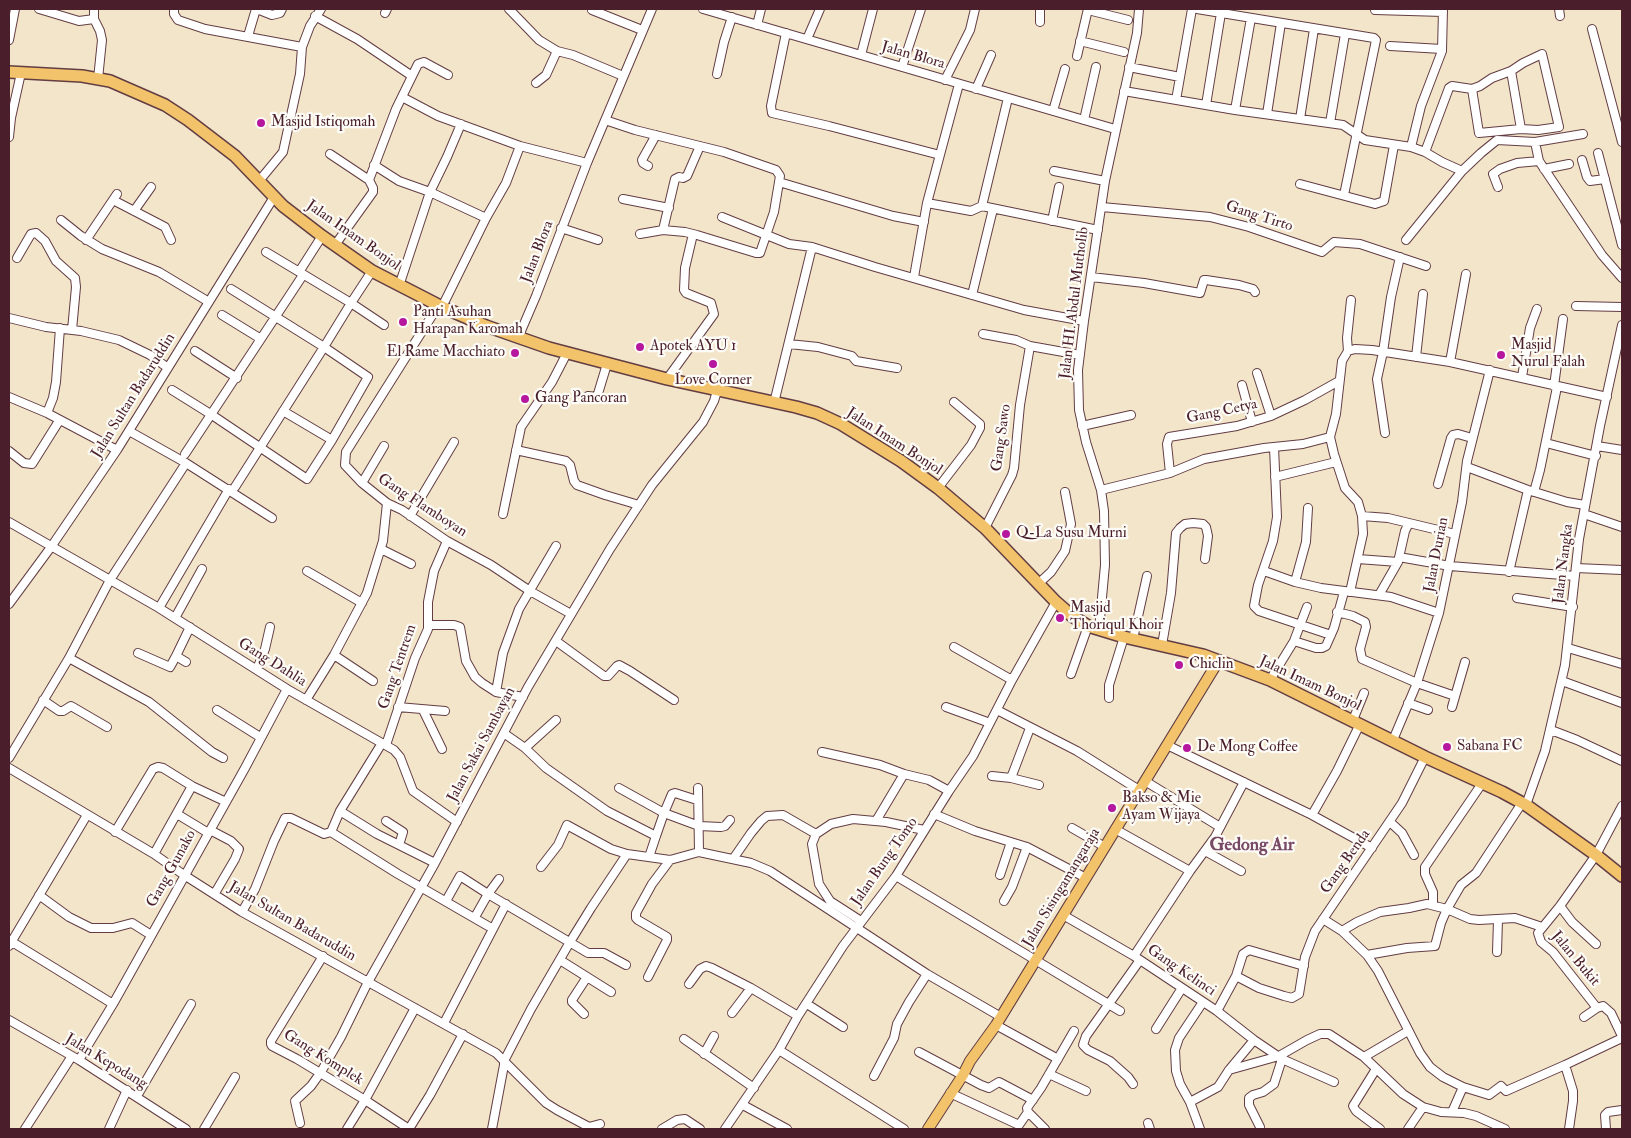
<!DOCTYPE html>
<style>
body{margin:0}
#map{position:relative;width:1631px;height:1138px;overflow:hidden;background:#f2e5ca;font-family:"IM FELL Double Pica",serif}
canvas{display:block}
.frame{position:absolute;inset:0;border:10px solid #4a1f2b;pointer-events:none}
</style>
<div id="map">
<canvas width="1631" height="1138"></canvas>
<div class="frame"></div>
</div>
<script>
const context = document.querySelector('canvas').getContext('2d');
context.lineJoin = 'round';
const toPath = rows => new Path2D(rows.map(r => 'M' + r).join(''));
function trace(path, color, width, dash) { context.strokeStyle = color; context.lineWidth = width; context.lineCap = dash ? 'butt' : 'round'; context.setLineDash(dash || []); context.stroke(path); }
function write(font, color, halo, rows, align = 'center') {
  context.font = font + ' "IM FELL Double Pica",serif'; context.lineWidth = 4.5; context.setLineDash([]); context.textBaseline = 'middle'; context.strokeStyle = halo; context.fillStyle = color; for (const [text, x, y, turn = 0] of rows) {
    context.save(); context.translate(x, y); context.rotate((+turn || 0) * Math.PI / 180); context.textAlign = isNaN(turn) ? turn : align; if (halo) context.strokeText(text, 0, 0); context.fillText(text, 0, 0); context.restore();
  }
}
const minor = toPath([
 [39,9,79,21,94,19],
 [174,9,174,14,178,20,205,29,302,47],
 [257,9,272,15,280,13,282,9],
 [509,9,539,40,557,51,573,55,623,76],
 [703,9,1115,129],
 [1040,9,1040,22],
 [1197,9,1374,38,1376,40,1344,195],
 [1559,9,1560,16],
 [592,10,642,30],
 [1088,10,1128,20],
 [1375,10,1443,12],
 [385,13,387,9],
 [315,16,357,39,412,76],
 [94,19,100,31,102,40,98,79],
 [94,19,94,9],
 [757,25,761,9],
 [1592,29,1622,142],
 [786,33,771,106,772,113,829,126,940,155],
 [248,36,256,9],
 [807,39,820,9],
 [9,40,15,9],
 [1080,41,1124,52],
 [1390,46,1442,49],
 [861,55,873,9],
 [1077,56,1088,9],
 [902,67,921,9],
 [1129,67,1180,77],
 [717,74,724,42,732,17],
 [945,80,970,30,975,9],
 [536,83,546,75,557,51],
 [976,89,991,55],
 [1472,89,1479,133,1521,129,1538,130,1559,127,1542,54,1523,63,1511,71],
 [1124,91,1235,110,1343,125,1365,140,1411,147,1425,152,1442,162,1462,171,1481,153,1497,140,1535,142,1583,134],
 [402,97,438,116,520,146,587,163],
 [1176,100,1192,9],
 [1206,105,1221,13],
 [1235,110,1251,18],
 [1053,111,1065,69],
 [1267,114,1281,23],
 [1300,119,1314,29],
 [605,120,635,130,724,152,776,170,780,176,774,212,760,253,756,253,697,235,685,232,663,230,640,234],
 [1084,120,1096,67],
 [1330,123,1345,34],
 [9,137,11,118,21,73],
 [1535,142,1539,161,1602,255,1622,278],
 [1411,147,1421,106,1442,51,1443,9],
 [1425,152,1449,88,1452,86,1472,89,1480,86,1492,78,1511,71,1521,129],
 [1598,153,1622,245],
 [330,154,369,180],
 [1582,160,1587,177,1590,181,1605,179],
 [374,165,399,181,430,192,486,218],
 [648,166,643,163,642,160,656,135],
 [1544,169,1569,164],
 [1054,171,1105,181],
 [259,181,283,152,300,74,302,47,310,26,321,9],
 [779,182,893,216,924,222],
 [1300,184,1375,204,1384,201,1394,145],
 [1498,187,1493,174,1500,169,1517,163,1539,161],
 [623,199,669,208],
 [113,200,165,227,171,240],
 [927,203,971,211,982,206,1098,230],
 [982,206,1008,98],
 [1102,207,1210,217,1249,227,1322,252,1334,242,1360,244,1426,266],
 [134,211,151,187],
 [722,217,789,244,812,247,875,267,1024,310,1084,321],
 [61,220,81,236,102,249,159,272,209,302],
 [1052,221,1059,187],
 [561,228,598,240],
 [663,230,675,179,679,177,683,178,687,176,700,146],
 [86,240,117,194],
 [1406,240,1462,171],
 [335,245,373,192,373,188,369,180,396,109,418,64,424,62,448,75],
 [17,258,31,234,36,233,45,241,56,261,75,278,76,287,72,330],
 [372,271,351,303,384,325],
 [299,272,322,236],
 [914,277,927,203,959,84],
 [1091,277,1144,283,1200,293,1204,280,1206,280,1239,285,1253,289,1255,292],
 [399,286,430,192,447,157,461,124],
 [231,289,324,347,235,487],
 [972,295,993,209],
 [438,306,346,452,345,465,362,483,387,503,402,510,447,541,491,565,530,591,571,614],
 [1576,306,1622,307],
 [442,307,486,218,506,183,520,146],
 [222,315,261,339],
 [9,318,46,327,81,331,119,340,150,355,168,368],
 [983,334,1016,340,1030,346,1080,355],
 [518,338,536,296,587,163,652,9],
 [789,344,818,347,852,356,856,361,897,368],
 [195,351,237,378],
 [1348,351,1347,338,1351,300],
 [1416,357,1423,294],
 [1450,362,1466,274],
 [1257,373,1271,416],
 [1522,377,1530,328,1537,309],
 [667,379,714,314,711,303,686,293,684,290,685,268,693,234],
 [1242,385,1252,422],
 [1554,386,1563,319],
 [172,390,212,415,307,479,332,440,368,377,324,347,351,303,266,252],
 [588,396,597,397,607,364],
 [9,397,47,413,117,450],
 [774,403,812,247],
 [283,411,332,440],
 [47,413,53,398,56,382,60,328],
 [1082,426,1131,415],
 [129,431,186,463,272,518],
 [1385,433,1377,379,1383,352,1391,297,1400,257],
 [1330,437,1334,454,1345,488,1358,502,1362,516,1363,534,1350,592],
 [1546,443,1596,456],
 [1597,446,1622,450],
 [1274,447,1277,517,1273,541,1258,585,1254,606,1259,611,1331,635],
 [516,450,566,461,570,465,574,481,577,485,605,495,639,505],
 [9,451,24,463,32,464,59,421],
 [185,454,303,275],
 [1467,467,1528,490,1567,502,1585,505],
 [1170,473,1167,444,1169,437,1237,426,1271,416,1305,400,1339,381],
 [1275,477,1336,462],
 [362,483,384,446],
 [1438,484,1451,438,1453,435,1458,434,1472,438],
 [938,488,971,445,980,428,980,424,954,402],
 [1101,490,1170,473,1204,459,1264,448,1303,444,1330,437,1336,414,1342,361,1348,351,1355,349,1372,350,1450,362,1607,397],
 [1534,492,1540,470,1557,387],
 [503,514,521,427,552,382,567,353],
 [1584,514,1622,527],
 [410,516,454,442],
 [1362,516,1388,518,1455,534],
 [9,522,159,608,287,689,394,750,400,757,413,791,457,822],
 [985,528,1012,475,1014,468,1020,405,1030,346],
 [381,549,411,564],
 [1399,557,1450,566,1575,576],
 [1358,559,1398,562],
 [1576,568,1622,570],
 [307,571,362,603],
 [1264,571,1295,582,1321,588,1391,597,1439,613],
 [1509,572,1528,490],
 [1295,582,1306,542,1308,508],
 [1038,584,1051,572,1065,551,1071,524,1065,492],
 [1379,595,1398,562,1405,531,1409,523],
 [1517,598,1573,607],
 [9,604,51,547,117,450,274,197],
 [159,608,229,489],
 [1337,612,1353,616,1365,622,1366,627,1360,649,1362,659,1417,683,1455,696],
 [175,618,202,569],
 [428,625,454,625,460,627,466,661,475,677,482,683,496,692,523,697],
 [1099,630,1105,565,1104,511,1101,490,1086,442,1079,410,1078,370,1084,321,1105,181,1137,33,1139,9],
 [1133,639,1147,576],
 [556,641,604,676,608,676,617,666,619,665,630,671,674,700],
 [1294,641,1316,648,1322,648,1326,646,1334,628,1344,592],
 [1162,645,1171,593,1176,533,1180,528,1185,524,1193,523,1203,524,1206,527,1208,536,1205,559],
 [954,647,1012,680],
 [1568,648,1622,664],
 [138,653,170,667,176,656],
 [334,655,373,681],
 [69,658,149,702,212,752,223,758],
 [186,662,176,656,190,627],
 [257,669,265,649,270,627],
 [1071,674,1088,626],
 [1270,680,1294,641,1307,607],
 [1562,681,1622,703],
 [496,692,503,653,519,609,556,546],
 [1109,698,1109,685,1124,637],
 [43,700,59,711,63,711,71,706,107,727],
 [306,700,334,655,367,593,383,541,387,503],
 [1408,703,1428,710],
 [398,707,445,711],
 [946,707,990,723],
 [1452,707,1465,662],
 [217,710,260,737],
 [423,710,442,749],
 [997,710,1077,751,1139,790],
 [1353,720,1364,693],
 [1030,728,1011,778,1039,785],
 [1551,730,1577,740,1622,761],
 [505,734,525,748,546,768,607,811,656,836,649,857],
 [1393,740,1417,683,1439,613,1462,502,1467,461,1490,370],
 [386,745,415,658,428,629,428,602,434,571,447,541],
 [1167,745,1312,815,1372,848],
 [525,748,556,720],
 [822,752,880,765,904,774,929,780,949,791],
 [9,758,69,658,110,580,186,463],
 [9,768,154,854,184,875,242,912,496,1053,504,1061,504,1065,492,1129],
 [992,776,1011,778],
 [1145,781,1220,827],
 [619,788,664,813,656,836],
 [697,800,675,793,672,794,664,813,699,826,721,827,725,826,730,820],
 [1526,805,1545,751,1565,665,1579,539,1600,426,1622,325],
 [340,811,377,834,435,863],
 [177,814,205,831],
 [934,814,975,831,1027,847,1086,878],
 [1312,815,1337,771,1360,724],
 [386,821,403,832,399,845],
 [876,821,904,774],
 [1390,822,1402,833,1414,855],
 [1072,828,1105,847],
 [1115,829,1190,871],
 [210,830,231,841,239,849,235,859,215,893],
 [115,832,153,769,158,767,163,768,192,786],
 [331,832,398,874,488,926],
 [1205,851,1241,871],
 [699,852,751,863,770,871,927,974,1001,1017],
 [154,854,192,786,222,800],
 [733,859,751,833,761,821,767,816,783,815,816,834],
 [541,867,558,845,567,825,611,849,627,854],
 [1000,875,1011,842],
 [896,876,1120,1011],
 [39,895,69,917,91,928,113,928,132,923,151,935],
 [446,901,460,876,488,894,499,879],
 [1004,901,1012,887,1027,847],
 [1433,905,1433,892,1425,874,1425,867,1483,782],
 [1560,906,1572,922,1596,944],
 [242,912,255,889,274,841,285,818,291,818,324,834,331,832,340,811,382,743],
 [1063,915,1134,956,1217,1011,1254,1040,1282,1059,1334,1082],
 [475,917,488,894,588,953,604,953,626,965],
 [1323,919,1342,931,1367,955,1378,971,1420,1053,1430,1067,1443,1077,1463,1087,1489,1095,1501,1086,1506,1091,1565,1065],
 [861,921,830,901,819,884,812,844,816,834,831,824,853,819,886,822,924,830],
 [1342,931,1357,922,1380,912,1409,908,1427,904,1447,909,1470,919,1479,920,1515,918,1542,927],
 [9,940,113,1004],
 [9,946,87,815],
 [1497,952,1498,920],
 [1367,955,1407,948,1435,946,1441,923,1447,909,1461,885,1476,873,1522,803],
 [323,956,271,1041,271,1044,272,1046,297,1059,365,1100,347,1129],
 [1134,956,1190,871,1215,837,1244,782],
 [560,960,611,992],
 [1236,976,1243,954,1249,950,1304,966],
 [648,977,667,940,667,937,638,920,636,918,636,913,652,884,670,860],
 [689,984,700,969,706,966,712,968,751,988,798,1016],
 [807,1004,843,1027],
 [415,1008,365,1100,409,1129,430,1095,463,1034],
 [1597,1008,1553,952,1541,942,1538,933,1560,906,1596,855,1622,806],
 [1217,1011,1236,976,1259,988,1284,996,1292,998,1299,994,1305,957,1315,931,1402,803,1425,757],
 [732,1013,751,988],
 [584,1014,572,1002,572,1000,587,977],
 [1584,1017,1597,1008,1603,1006,1611,1013,1622,1036],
 [9,1020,79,1060,186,1129],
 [444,1023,506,904],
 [996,1025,1058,1059],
 [1156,1029,1182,988],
 [684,1039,754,1088],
 [779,1050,904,1129],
 [919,1052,981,1085,989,1088,999,1082,1033,1100],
 [704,1054,714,1036],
 [1364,1057,1408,1031],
 [79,1060,113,1004,245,768,287,689],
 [1376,1069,1353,1106,1356,1111,1380,1129],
 [1229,1070,1279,1056,1307,1040,1320,1034,1329,1034,1364,1057,1403,1094,1423,1107,1441,1112,1464,1113,1476,1116,1505,1129],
 [1049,1074,1086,1091],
 [874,1076,894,1038,897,1024,909,1002,927,974],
 [1133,1084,1128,1077,1110,1061,1088,1050,1083,1045,1086,1036,1140,960],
 [950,1093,1019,1125],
 [137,1096,191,1004],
 [1190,1102,1218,1087,1229,1070,1254,1040],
 [743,1105,787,1129],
 [1028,1112,1045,1129],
 [1452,1112,1463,1087],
 [300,1123,295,1101,311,1086,321,1072,341,1037,368,982,435,863,528,687,610,549,652,485,703,422,714,401,717,391],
 [1148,1123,1150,1129],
 [600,1124,589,1127,557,1110,546,1103,504,1061,531,1009,570,942,591,908,627,854,670,860,699,852,698,788],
 [1019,1125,1028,1112,1027,1108,1041,1088,1074,1031],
 [1260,1127,1249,1105,1249,1098,1253,1095,1263,1092,1274,1084,1282,1059],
 [25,1129,72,1056],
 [109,1129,127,1090],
 [204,1129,235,1077],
 [662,1129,677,1120,685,1119,700,1129],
 [725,1129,779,1050,798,1016,843,946,896,876,949,791,973,756,1012,680,1056,602],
 [1200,1129,1190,1102,1180,1084,1176,1071,1175,1050,1179,1038,1203,1002],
 [1408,1129,1423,1107],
 [1569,1129,1573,1101,1573,1091,1565,1065,1622,1038],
 [1606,1129,1605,1115,1608,1112,1622,1110]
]);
const major = toPath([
 [928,1129,963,1075,970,1061,996,1025,1219,660]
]);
const highway = toPath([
 [9,72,82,76,110,81,165,105,188,120,235,156,283,206,322,236,372,271,442,307,486,326,549,348,667,379,796,407,817,413,841,424,901,461,938,488,985,528,1056,602,1072,616,1088,626,1124,637,1203,655,1270,680,1425,757,1502,792,1526,805,1596,855,1622,876]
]);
const markers = [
 [261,123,5,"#b5179e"],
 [403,322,5,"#b5179e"],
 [640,347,5,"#b5179e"],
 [515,353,5,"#b5179e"],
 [1501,355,5,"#b5179e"],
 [713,364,5,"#b5179e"],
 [525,399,5,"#b5179e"],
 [1006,534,5,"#b5179e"],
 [1060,618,5,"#b5179e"],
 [1179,665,5,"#b5179e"],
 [1447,747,5,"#b5179e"],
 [1187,748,5,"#b5179e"],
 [1112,808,5,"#b5179e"]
];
const streetNames = [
 ["Jalan Blora",913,56,16],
 ["Gang Tirto",1259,217,18],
 ["Jalan Imam Bonjol",353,236,35],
 ["Jalan Blora",538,252,-69],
 ["Jalan HI. Abdul Mutholib",1075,303,-83],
 ["Jalan Sultan Badaruddin",134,396,-58],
 ["Gang Cetya",1222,412,-12],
 ["Gang Sawo",1002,438,-82],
 ["Jalan Imam Bonjol",894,442,33],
 ["Gang Flamboyan",422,506,33],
 ["Jalan Durian",1437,555,-79],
 ["Jalan Nangka",1564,564,-83],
 ["Gang Dahlia",272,663,32],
 ["Gang Tentrem",398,667,-71],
 ["Jalan Imam Bonjol",1310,684,25],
 ["Jalan Sakai Sambayan",482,745,-62],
 ["Jalan Bung Tomo",885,862,-55],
 ["Gang Benda",1346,862,-55],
 ["Gang Gunako",172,869,-61],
 ["Jalan Sisingamangaraja",1062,888,-59],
 ["Jalan Sultan Badaruddin",292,922,30],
 ["Jalan Bukit",1575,959,50],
 ["Gang Kelinci",1181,971,34],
 ["Gang Komplek",323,1058,32],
 ["Jalan Kepodang",106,1062,31]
];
const poiNames = [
 ["Masjid Istiqomah",271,123],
 ["Panti Asuhan",413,313],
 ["Harapan Karomah",413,330],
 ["Masjid",1511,346],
 ["Nurul Falah",1511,363],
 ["Apotek AYU 1",650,347],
 ["El Rame Macchiato",505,353,"right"],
 ["Love Corner",713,381,"center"],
 ["Gang Pancoran",535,399],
 ["Q-La Susu Murni",1016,534],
 ["Masjid",1070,609],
 ["Thoriqul Khoir",1070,626],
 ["Chiclin",1189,665],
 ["Sabana FC",1457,747],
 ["De Mong Coffee",1197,748],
 ["Bakso & Mie",1122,799],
 ["Ayam Wijaya",1122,816]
];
const quarterNames = [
 ["Gedong Air",1252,846]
];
trace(minor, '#633d43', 10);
trace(major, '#633d43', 12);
trace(highway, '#633d43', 14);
trace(minor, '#fff', 8);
trace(major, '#f2c36a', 10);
trace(highway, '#f2c36a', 11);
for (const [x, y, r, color] of markers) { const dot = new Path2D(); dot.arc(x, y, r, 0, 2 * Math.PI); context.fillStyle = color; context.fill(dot); trace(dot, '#fdfcf7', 2); }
write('15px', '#4a1f2b', '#fdfcf7', streetNames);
write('15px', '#4a1f2b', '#fdfcf7', poiNames, 'left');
write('bold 18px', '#784965', '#fdfcf7', quarterNames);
</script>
